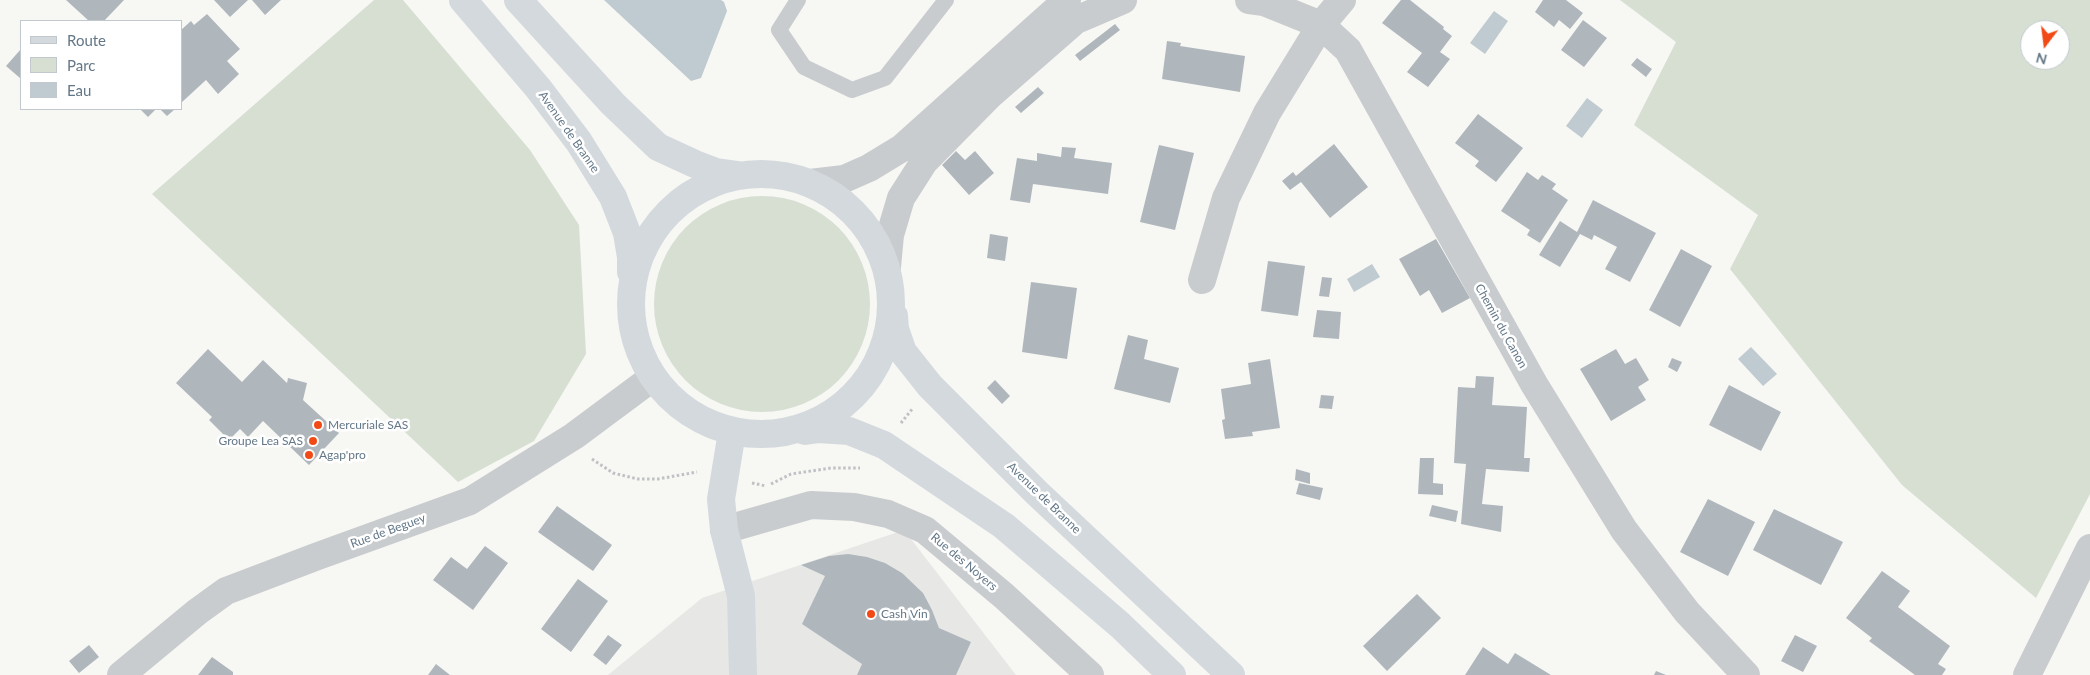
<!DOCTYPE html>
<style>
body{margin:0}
#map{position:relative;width:2090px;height:675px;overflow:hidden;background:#f7f7f3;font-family:Lato,sans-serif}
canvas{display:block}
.legend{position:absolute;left:20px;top:20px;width:162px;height:90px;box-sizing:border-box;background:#fff;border:1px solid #c1c9cf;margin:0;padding:6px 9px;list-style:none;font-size:15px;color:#637787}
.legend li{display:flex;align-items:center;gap:10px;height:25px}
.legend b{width:25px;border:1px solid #c1c9cf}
.north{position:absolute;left:2020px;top:20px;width:50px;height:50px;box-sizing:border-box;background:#fff;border:1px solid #c1c9cf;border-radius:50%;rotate:195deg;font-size:14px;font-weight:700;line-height:20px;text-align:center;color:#637787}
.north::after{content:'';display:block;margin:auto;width:18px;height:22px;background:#f24a17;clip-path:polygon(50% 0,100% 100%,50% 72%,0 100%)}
</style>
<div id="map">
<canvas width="2090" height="675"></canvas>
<ul class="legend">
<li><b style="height:6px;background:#d4d9dd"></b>Route</li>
<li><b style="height:14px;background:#d7dfd3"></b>Parc</li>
<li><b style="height:14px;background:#bfcbd0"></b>Eau</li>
</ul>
<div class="north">N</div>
</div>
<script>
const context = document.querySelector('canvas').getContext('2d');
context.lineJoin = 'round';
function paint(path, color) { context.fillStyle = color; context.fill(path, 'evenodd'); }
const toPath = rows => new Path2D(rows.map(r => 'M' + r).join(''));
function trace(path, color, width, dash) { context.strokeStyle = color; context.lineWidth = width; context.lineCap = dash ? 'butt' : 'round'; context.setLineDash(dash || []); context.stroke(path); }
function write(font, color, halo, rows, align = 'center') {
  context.font = font + ' Lato,sans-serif'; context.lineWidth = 5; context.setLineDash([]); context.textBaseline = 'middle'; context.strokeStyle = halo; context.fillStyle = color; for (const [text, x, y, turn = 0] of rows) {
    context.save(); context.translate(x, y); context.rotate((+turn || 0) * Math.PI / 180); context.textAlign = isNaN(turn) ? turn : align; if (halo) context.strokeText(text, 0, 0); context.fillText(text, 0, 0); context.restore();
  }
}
const built = toPath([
 [904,530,1016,675,608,675,702,598]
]);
const green = toPath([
 [374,0,403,0,530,150,579,225,586,354,534,441,458,482,152,194],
 [1620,0,2090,0,2090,494,2036,598,1902,485,1730,269,1758,215,1634,125,1676,42],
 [2030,30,2060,30,2060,60,2030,60],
 '654 304a108 108 0 1 1 216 0a108 108 0 1 1-216 0Z'
]);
const water = toPath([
 [604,0,721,0,724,2,727,11,701,78,691,81],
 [1494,11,1508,21,1485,54,1470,43],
 [1587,98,1603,110,1582,138,1566,126],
 [1372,264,1380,277,1354,292,1347,279],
 [1751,347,1777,374,1763,386,1738,359]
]);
const building = toPath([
 [66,0,124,0,104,21,89,21],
 [214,0,248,0,230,17],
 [252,0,281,0,265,15],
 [1401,0,1410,0,1444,27,1443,29,1452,36,1440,52,1450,59,1428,87,1407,72,1422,53,1382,23],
 [1543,0,1566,0,1583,13,1570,29,1559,20,1554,27,1535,12],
 [207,14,240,49,227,61,239,74,218,94,206,80,181,103,181,30,191,21,194,25],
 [1583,20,1607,38,1584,67,1561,50],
 [1115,24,1120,30,1080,61,1075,55],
 [1167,41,1181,43,1180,46,1245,56,1240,92,1162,79],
 [21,49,21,76,20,78,6,66],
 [1637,58,1652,69,1646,77,1631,65],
 [1038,87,1044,93,1021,113,1015,107],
 [140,109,156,109,148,117],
 [160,109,175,109,167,116],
 [1478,114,1523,148,1496,182,1475,166,1479,161,1455,143],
 [1334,144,1368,187,1330,218,1301,182,1290,190,1282,181,1293,172,1296,176],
 [1159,145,1194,153,1175,230,1140,222],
 [1062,147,1076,148,1074,158,1112,163,1108,194,1033,184,1030,203,1010,200,1017,158,1037,161,1037,153,1061,157],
 [956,151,965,160,975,151,994,173,969,195,942,165],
 [1527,172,1538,180,1542,175,1556,184,1552,189,1568,200,1540,243,1527,235,1530,230,1501,211],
 [1593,200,1656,233,1630,282,1605,269,1617,247,1594,235,1592,240,1580,234,1560,267,1539,255,1560,221,1577,232],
 [990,234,1008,237,1005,261,987,258],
 [1436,239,1470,298,1442,313,1429,290,1420,296,1399,259],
 [1681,249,1712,266,1680,327,1649,310],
 [1268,261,1305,266,1298,316,1261,311],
 [1322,277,1332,278,1329,297,1319,296],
 [1031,282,1077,288,1067,359,1022,352],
 [1317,310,1341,312,1339,339,1313,337],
 [1128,335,1148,340,1144,359,1179,368,1170,403,1114,389],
 [208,349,242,382,263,360,287,383,288,378,307,383,303,400,339,433,309,465,263,421,248,437,240,429,229,440,209,420,212,417,176,383],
 [1616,349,1625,364,1636,358,1649,380,1638,387,1646,400,1611,421,1580,369],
 [1672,358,1682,362,1677,372,1668,367],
 [1270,359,1280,428,1252,432,1253,436,1225,439,1222,420,1225,419,1221,389,1251,384,1248,363],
 [1476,376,1494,377,1492,405,1527,407,1524,458,1530,458,1529,472,1486,469,1482,504,1503,506,1501,532,1461,524,1466,464,1454,463,1458,387,1475,388],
 [995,380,1010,396,1002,404,987,388],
 [1729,385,1781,412,1761,451,1709,425],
 [1321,395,1334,396,1332,409,1319,408],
 [1420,458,1434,458,1433,483,1443,484,1443,495,1418,494],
 [1296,469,1310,473,1310,484,1295,480],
 [1299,483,1323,488,1320,500,1296,494],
 [1708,499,1755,522,1728,576,1680,552],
 [1432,505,1458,511,1456,522,1429,516],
 [557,506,612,545,593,571,538,532],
 [1774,509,1843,542,1821,585,1753,550],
 [485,546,508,563,473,610,433,580,451,557,467,569],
 [848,554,867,557,885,563,902,573,923,593,932,610,939,628,971,642,956,675,857,675,862,664,802,624,825,576,801,565,829,556],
 [1882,571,1910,591,1898,607,1950,646,1938,664,1946,669,1942,675,1915,675,1869,641,1872,638,1846,618],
 [578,579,608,601,571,652,541,629],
 [1417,594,1441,618,1387,671,1363,646],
 [608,635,622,645,606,665,593,655],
 [1795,635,1817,646,1803,672,1781,661],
 [89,645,99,657,79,673,69,661],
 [1483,647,1508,664,1515,653,1551,675,1465,675],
 [212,657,233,672,233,675,198,675],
 [436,664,450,675,428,675],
 [1656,671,1666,675,1654,675]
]);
const path = toPath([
 [901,423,913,408],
 [592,459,613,473,638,479,658,479,697,472],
 [752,483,766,486],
 [771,484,791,474,831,468,860,468]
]);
const lane = toPath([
 [798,0,779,30,804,67,852,90,885,78,946,0]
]);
const street = toPath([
 [1249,0,1264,2,1321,25,1348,50,1534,384,1624,530,1687,612,1746,675],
 [810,183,844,179,869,168,902,148,1067,0],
 [887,267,890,235,901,198,924,162,990,95,1076,20,1123,0],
 [1202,280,1226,198,1267,113,1321,25,1342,0],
 [724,530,811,505,854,507,888,514,925,530,1004,596,1090,675],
 [121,675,197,612,226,591,318,556,470,501,574,436,652,378],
 [2027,675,2090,548]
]);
const secondary = toPath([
 [732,432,721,499,724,530,741,596,743,675]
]);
const primary = toPath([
 [463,0,538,88,579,142,613,197,627,233,631,257,631,272],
 [518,0,613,104,658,147,695,164,716,172,738,175],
 '631 304a130 130 0 1 1 260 0a130 130 0 1 1-260 0Z',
 [894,316,895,329,903,352,930,386,1037,493,1231,675],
 [805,431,819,429,849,431,884,445,1004,526,1120,625,1172,675]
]);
const markers = [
 [318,425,5,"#f24a17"],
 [313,441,5,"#f24a17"],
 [309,455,5,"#f24a17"],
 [871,614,5,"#f24a17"]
];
const streetNames = [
 ["Avenue de Branne",569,132,55],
 ["Chemin du Canon",1501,326,61],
 ["Avenue de Branne",1044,498,44],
 ["Rue de Beguey",388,531,-20],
 ["Rue des Noyers",964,562,40]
];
const poiNames = [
 ["Mercuriale SAS",328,425],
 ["Groupe Lea SAS",303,441,"right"],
 ["Agap'pro",319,455],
 ["Cash Vin",881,614]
];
paint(built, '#e7e8e6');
paint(green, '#d7dfd3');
paint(water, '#bfcbd0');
paint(building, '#afb7bd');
trace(path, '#bfc2c4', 3, [2.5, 2.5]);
trace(lane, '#c9cccf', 16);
trace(street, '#c9cccf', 28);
trace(secondary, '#d4d9dd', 28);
trace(primary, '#d4d9dd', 28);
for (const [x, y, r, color] of markers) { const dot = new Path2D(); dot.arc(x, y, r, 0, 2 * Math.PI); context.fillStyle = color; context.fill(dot); trace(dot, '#fff', 2); }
write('12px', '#637787', '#fff', streetNames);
write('12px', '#637787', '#fff', poiNames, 'left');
</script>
